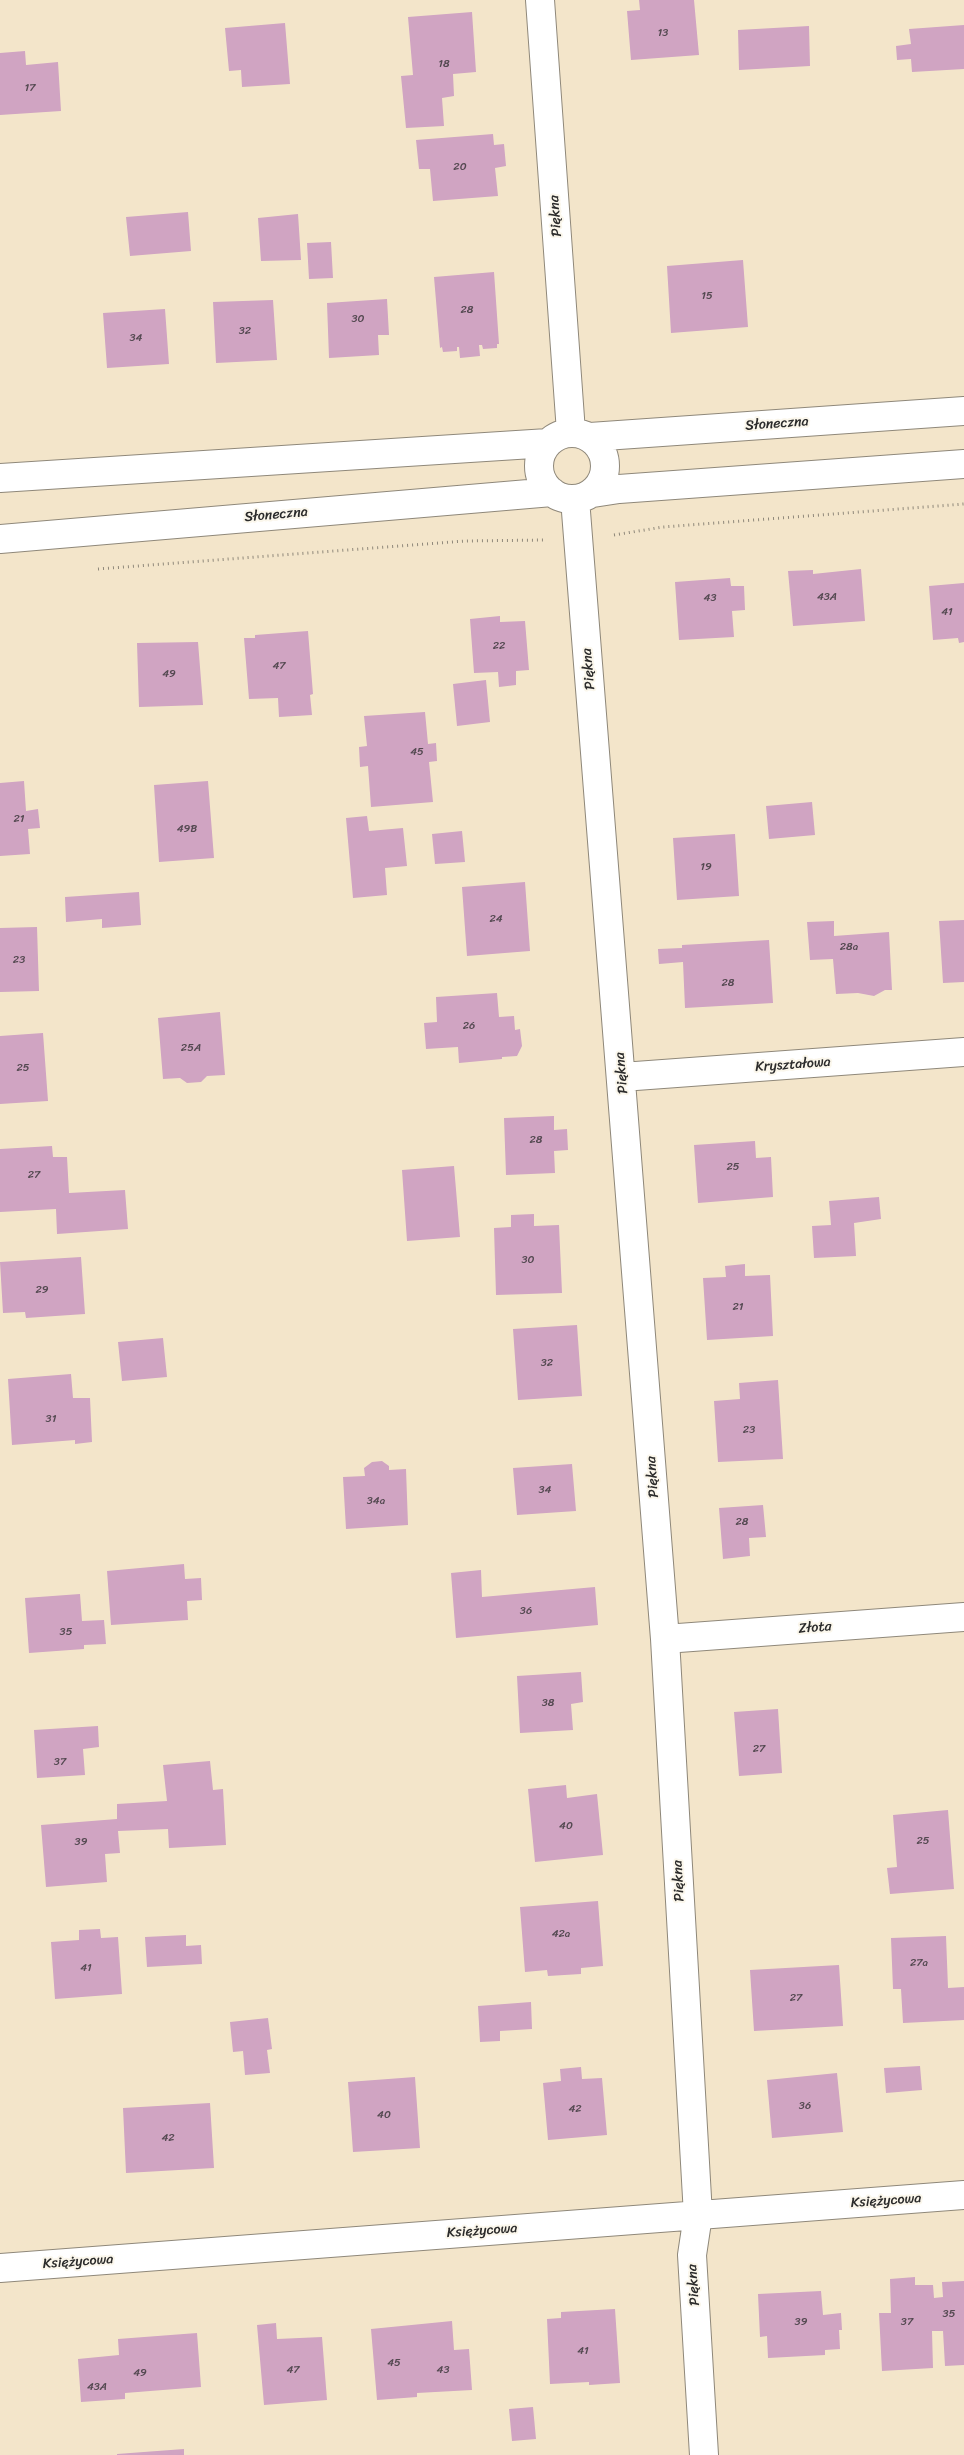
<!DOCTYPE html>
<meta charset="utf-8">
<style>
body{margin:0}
canvas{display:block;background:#f3e5ca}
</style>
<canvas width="964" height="2455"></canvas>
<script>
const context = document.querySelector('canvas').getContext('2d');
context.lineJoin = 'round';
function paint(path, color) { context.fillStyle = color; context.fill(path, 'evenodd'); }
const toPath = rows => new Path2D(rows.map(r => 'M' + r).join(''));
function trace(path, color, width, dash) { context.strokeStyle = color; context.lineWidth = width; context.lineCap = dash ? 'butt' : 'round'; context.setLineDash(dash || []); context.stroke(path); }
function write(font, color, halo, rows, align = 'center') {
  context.font = font + ' Sriracha,sans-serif'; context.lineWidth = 4; context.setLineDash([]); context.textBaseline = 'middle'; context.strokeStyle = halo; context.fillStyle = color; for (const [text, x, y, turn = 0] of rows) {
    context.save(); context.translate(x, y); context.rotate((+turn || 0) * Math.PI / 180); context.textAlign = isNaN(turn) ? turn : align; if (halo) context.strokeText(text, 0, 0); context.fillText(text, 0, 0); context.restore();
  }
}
const building = toPath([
 [639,0,694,0,699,55,631,60,627,11,640,10],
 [472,12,476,72,453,74,454,96,442,98,444,126,406,128,401,76,413,75,408,17],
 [285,23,290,84,242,87,241,70,229,71,225,28],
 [964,25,964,69,912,72,911,59,897,60,896,46,911,44,909,29],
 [809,26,810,66,739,70,738,30],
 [25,51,26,65,58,62,61,111,0,115,0,53],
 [493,134,494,145,504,144,506,166,495,168,498,196,433,201,430,169,419,169,416,140],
 [188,212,191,251,130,256,126,217],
 [298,214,301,260,261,261,258,218],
 [331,242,333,278,309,279,307,243],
 [743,260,748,327,671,333,667,266],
 [494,272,499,344,497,344,497,348,483,349,482,345,479,345,480,356,460,358,459,347,457,347,457,351,443,352,442,347,440,348,434,277],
 [387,299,389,335,378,335,379,355,329,358,327,303],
 [273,300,277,360,216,363,213,302],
 [165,309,169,364,107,368,103,313],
 [861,569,865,621,793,626,788,571,813,570,813,574],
 [730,578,731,586,744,586,745,610,732,611,734,637,679,640,675,582],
 [964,583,964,642,959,643,958,638,933,640,929,586],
 [500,616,500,622,525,621,529,670,516,671,516,685,499,687,498,672,474,673,470,619],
 [308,631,313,694,310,695,312,715,279,717,278,698,249,699,244,638,255,638,255,635],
 [198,642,203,705,139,707,137,643],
 [486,680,490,722,457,726,453,684],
 [425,712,428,744,436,743,437,761,429,762,433,802,371,807,368,766,360,767,359,747,367,746,364,716],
 [24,781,26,811,38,809,40,828,28,829,30,854,0,856,0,783],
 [208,781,214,858,159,862,154,785],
 [812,802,815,835,769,839,766,806],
 [367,816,369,831,403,828,407,866,385,868,387,895,353,898,346,818],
 [462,831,465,862,435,864,432,834],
 [735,834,739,896,677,900,673,838],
 [525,882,530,951,467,956,462,887],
 [139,892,141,925,102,928,102,919,66,922,65,897],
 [964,920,964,982,943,983,939,921],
 [834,921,834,936,889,932,892,990,885,990,874,996,858,993,836,994,833,959,810,960,807,922],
 [37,927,39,991,0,992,0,928],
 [769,940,773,1003,685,1008,683,962,659,964,658,949,682,948,682,945],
 [497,993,499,1017,514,1016,515,1030,520,1029,522,1046,517,1056,502,1057,502,1059,459,1063,458,1047,426,1049,424,1023,437,1022,436,997],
 [220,1012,225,1075,207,1076,201,1082,187,1083,180,1078,163,1079,158,1018],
 [43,1033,48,1101,0,1104,0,1036],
 [554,1116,554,1130,567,1129,568,1150,554,1151,555,1173,506,1175,504,1118],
 [755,1141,756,1158,771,1157,773,1197,698,1203,694,1145],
 [52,1146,53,1157,67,1157,69,1193,125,1190,128,1229,57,1234,56,1209,0,1212,0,1149],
 [454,1166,460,1237,407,1241,402,1170],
 [879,1197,881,1219,854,1223,856,1256,814,1258,812,1226,831,1225,829,1201],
 [534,1214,534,1226,559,1225,562,1293,496,1295,494,1228,511,1227,511,1215],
 [81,1257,85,1314,26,1318,25,1312,3,1313,0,1262],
 [745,1264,745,1276,770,1275,773,1336,707,1340,703,1278,726,1277,725,1266],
 [577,1325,582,1396,518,1400,513,1329],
 [163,1338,167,1377,122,1381,118,1342],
 [71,1374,73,1398,90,1398,92,1442,75,1444,75,1440,12,1445,8,1379],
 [778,1380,783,1459,718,1462,714,1401,740,1399,739,1383],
 [382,1461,389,1466,389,1470,406,1469,408,1525,346,1529,343,1477,365,1476,364,1468,372,1462],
 [572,1464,576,1511,517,1515,513,1468],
 [763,1505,766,1537,749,1538,750,1556,723,1559,719,1508],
 [184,1564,185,1579,201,1578,202,1600,187,1601,188,1620,111,1625,107,1571],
 [481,1570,482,1597,595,1587,598,1625,456,1638,451,1573],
 [80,1594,82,1621,104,1620,106,1644,84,1645,84,1649,29,1653,25,1598],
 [581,1672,583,1702,571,1704,573,1730,520,1733,517,1676],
 [778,1709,782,1773,739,1776,734,1712],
 [98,1726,99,1747,83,1749,85,1775,37,1778,34,1730],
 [210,1761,213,1790,223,1789,226,1845,169,1848,168,1829,118,1831,120,1853,105,1854,107,1882,46,1887,41,1825,117,1819,117,1804,167,1801,163,1765],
 [566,1785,567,1798,597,1794,603,1855,535,1862,528,1789],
 [948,1810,954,1889,890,1894,887,1868,897,1867,893,1815],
 [598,1901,603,1966,581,1968,581,1974,548,1976,547,1970,525,1972,520,1907],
 [100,1929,101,1938,118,1937,122,1994,55,1999,51,1942,79,1940,79,1930],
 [186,1935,186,1946,201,1945,202,1964,147,1967,145,1937],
 [946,1936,948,1988,964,1987,964,2020,903,2023,901,1989,893,1989,891,1938],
 [839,1965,843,2026,754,2031,750,1970],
 [531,2002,532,2029,500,2031,500,2041,480,2042,478,2006],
 [268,2018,272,2049,267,2050,270,2073,245,2075,243,2051,233,2052,230,2022],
 [920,2066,922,2090,886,2093,884,2068],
 [581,2067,582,2079,602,2078,607,2135,548,2140,543,2083,561,2081,560,2069],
 [837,2073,843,2132,772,2138,767,2080],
 [415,2077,420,2148,353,2152,348,2082],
 [210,2103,214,2168,126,2173,123,2108],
 [915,2277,915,2285,933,2285,934,2298,943,2297,942,2282,964,2281,964,2365,945,2366,943,2331,932,2331,933,2368,882,2371,879,2313,891,2313,890,2279],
 [821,2291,823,2315,841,2313,842,2330,839,2330,840,2349,825,2350,825,2355,768,2358,767,2336,760,2337,758,2294],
 [615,2309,620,2383,589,2385,589,2382,550,2384,547,2319,561,2318,561,2312],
 [452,2321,454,2350,469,2349,472,2390,417,2393,417,2397,377,2400,371,2329],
 [276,2323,277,2339,322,2337,327,2400,264,2405,257,2325],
 [197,2333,201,2387,125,2393,125,2399,81,2402,78,2359,119,2355,118,2339],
 [533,2407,536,2439,512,2441,509,2409],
 [184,2449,184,2455,117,2455,117,2454]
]);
const path = toPath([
 [614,535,663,527,964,504],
 [98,569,465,541,543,540]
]);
const minor = toPath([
 [540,0,571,432],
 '539 466a33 33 0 1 1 66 0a33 33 0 1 1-66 0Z',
 [590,437,964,411],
 [0,478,548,443],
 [593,493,619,489,964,464],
 [575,499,665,1639,698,2215,692,2255,704,2455],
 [0,539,552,492],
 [622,1077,964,1052],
 [665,1639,964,1617],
 [0,2268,964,2195]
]);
const numberNames = [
 ["13",663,33],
 ["18",444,64],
 ["17",30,88],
 ["20",460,167],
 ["15",707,296],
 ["28",467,310],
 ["30",358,319],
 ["32",245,331],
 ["34",136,338],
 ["43A",827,597],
 ["43",710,598],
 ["41",947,612],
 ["22",499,646],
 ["47",279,666],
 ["49",169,674],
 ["45",417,752],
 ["21",19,819],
 ["49B",187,829],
 ["19",706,867],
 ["24",496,919],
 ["28a",849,947],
 ["23",19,960],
 ["28",728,983],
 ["26",469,1026],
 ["25A",191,1048],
 ["25",23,1068],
 ["28",536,1140],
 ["25",733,1167],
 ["27",34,1175],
 ["30",528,1260],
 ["29",42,1290],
 ["21",738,1307],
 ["32",547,1363],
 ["31",51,1419],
 ["23",749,1430],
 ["34",545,1490],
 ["34a",376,1501],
 ["28",742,1522],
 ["36",526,1611],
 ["35",66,1632],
 ["38",548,1703],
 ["27",759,1749],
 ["37",60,1762],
 ["40",566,1826],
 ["25",923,1841],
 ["39",81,1842],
 ["42a",561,1934],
 ["27a",919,1963],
 ["41",86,1968],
 ["27",796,1998],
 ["36",805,2106],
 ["42",575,2109],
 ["40",384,2115],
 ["42",168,2138],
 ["35",949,2314],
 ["39",801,2322],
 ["37",907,2322],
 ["41",583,2351],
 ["45",394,2363],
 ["47",293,2370],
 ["43",443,2370],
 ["49",140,2373],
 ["43A",97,2387]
];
const streetNames = [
 ["Piękna",556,216,-94],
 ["Słoneczna",777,424,-4],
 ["Słoneczna",276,515,-5],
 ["Piękna",589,669,-95],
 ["Kryształowa",793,1065,-4],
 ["Piękna",622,1073,-95],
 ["Piękna",653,1477,-94],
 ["Złota",815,1628,-4],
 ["Piękna",679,1881,-93],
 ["Księżycowa",886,2201,-4],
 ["Księżycowa",482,2231,-4],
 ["Księżycowa",78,2262,-4],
 ["Piękna",694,2285,-94]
];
paint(building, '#d0a4c2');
trace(minor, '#8f887a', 30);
trace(path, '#8f887a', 3, [1, 4]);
trace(minor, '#fff', 28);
write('11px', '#544951', null, numberNames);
write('14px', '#2b2b2b', '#fbf7ec', streetNames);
</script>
